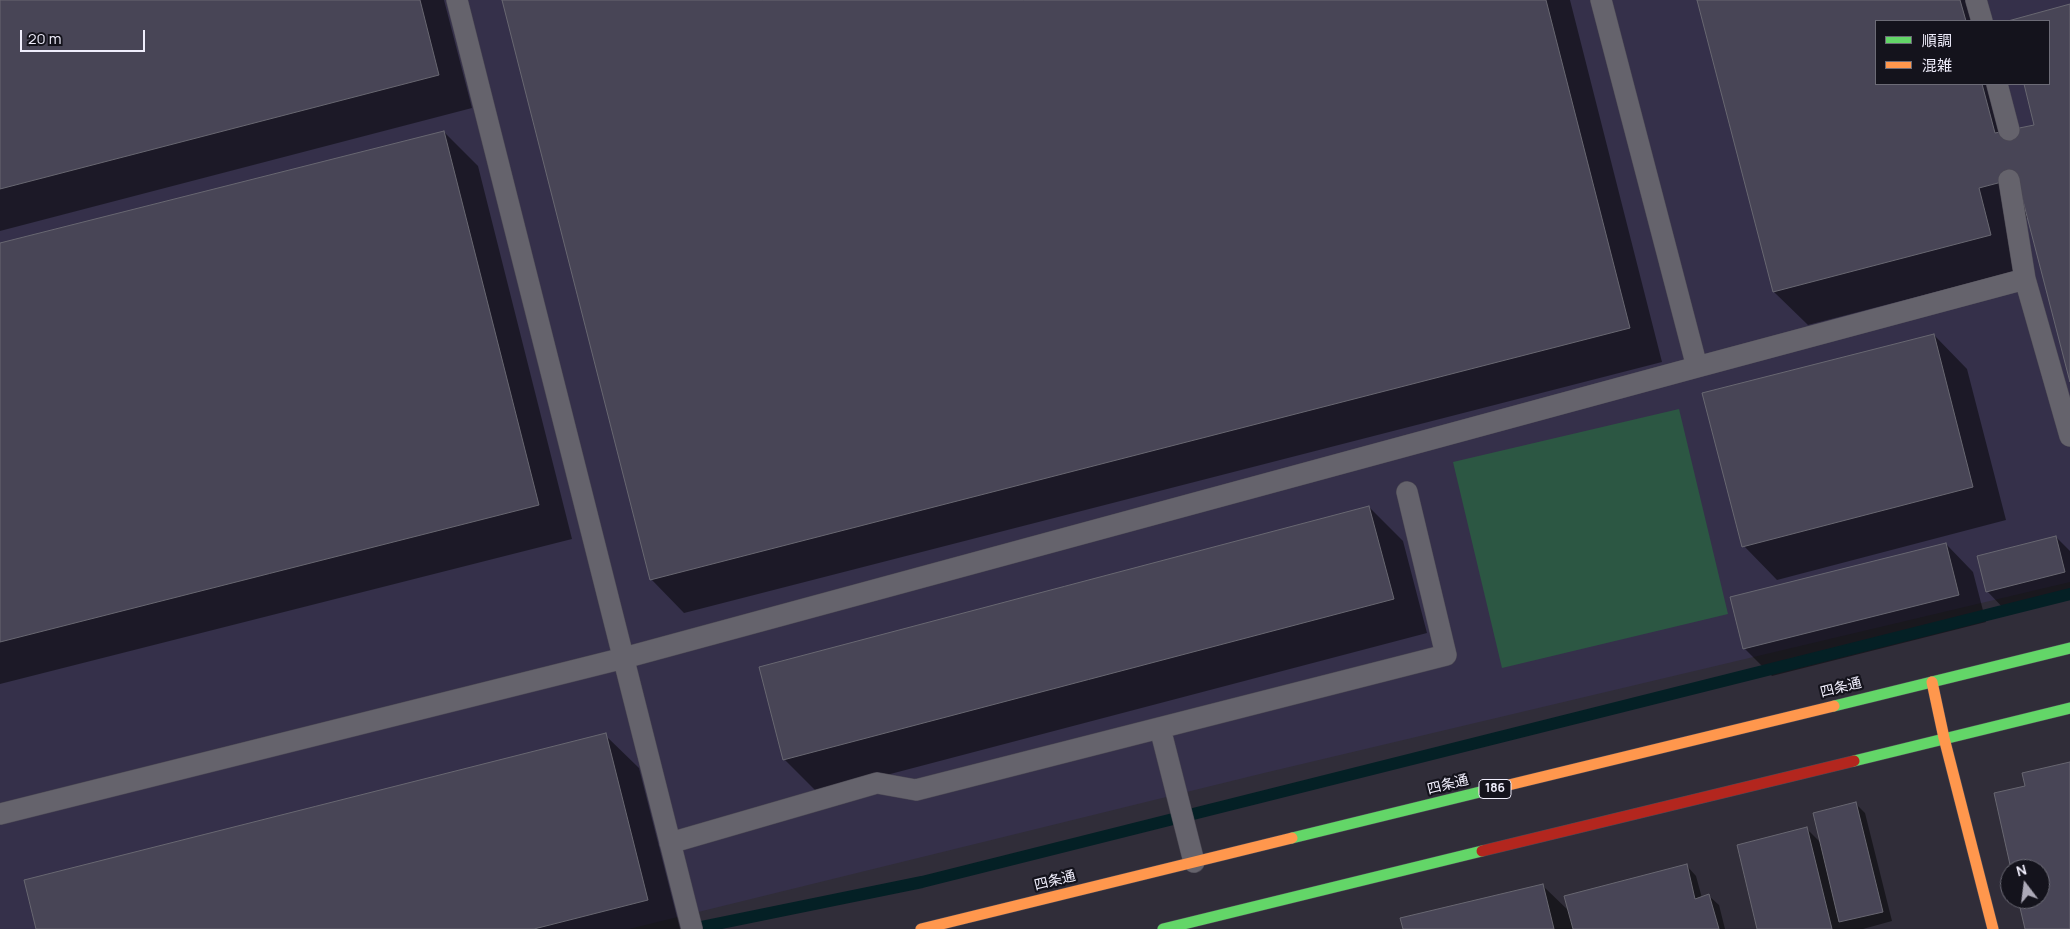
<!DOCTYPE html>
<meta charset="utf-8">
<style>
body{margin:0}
#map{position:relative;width:2070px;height:929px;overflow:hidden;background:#302d39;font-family:Manrope,"Noto Sans JP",sans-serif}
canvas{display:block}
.legend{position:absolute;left:1875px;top:20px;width:175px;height:65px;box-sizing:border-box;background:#14131c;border:1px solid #6c6b76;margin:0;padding:6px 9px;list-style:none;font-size:15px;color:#f0eefc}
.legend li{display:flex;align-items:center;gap:10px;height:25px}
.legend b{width:25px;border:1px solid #6c6b76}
.north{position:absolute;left:2000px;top:859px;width:50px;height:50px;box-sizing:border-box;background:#14131c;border:1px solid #6c6b76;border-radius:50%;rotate:345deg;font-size:14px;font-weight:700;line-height:20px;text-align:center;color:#f0eefc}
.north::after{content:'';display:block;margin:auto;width:18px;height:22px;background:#adaab8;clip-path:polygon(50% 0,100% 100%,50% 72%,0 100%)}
.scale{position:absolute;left:20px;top:30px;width:125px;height:22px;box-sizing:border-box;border:2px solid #f0eefc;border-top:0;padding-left:6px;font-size:15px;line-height:18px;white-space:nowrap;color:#f0eefc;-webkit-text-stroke:4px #14131c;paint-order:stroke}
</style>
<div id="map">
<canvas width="2070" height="929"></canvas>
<ul class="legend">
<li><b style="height:6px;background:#63d668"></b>順調</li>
<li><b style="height:6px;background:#ff974d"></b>混雑</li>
</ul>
<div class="north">N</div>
<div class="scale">20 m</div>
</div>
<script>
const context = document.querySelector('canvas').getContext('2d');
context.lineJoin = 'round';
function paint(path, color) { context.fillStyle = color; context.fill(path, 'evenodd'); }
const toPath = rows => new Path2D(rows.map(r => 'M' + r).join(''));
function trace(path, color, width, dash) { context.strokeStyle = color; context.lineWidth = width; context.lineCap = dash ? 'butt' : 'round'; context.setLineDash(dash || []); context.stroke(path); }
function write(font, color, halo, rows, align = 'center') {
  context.font = font + ' Manrope,"Noto Sans JP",sans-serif'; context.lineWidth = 4.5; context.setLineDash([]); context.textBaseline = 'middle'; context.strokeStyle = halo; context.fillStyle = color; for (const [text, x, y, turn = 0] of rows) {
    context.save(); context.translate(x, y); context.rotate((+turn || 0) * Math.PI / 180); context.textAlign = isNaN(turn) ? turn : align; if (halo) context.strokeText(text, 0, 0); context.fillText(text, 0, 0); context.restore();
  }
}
const built = toPath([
 [0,0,2070,0,2070,582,1264,773,629,929,0,929],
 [1876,21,2049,21,2049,84,1876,84]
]);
const green = toPath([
 [1679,409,1728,614,1502,668,1453,462]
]);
const shadow = toPath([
 [0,0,444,0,472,108,0,231],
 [503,0,1570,0,1662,362,684,613,651,579],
 [1698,0,1984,0,1990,21,1876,21,1876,84,2006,84,2018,129,2036,125,2025,84,2049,84,2049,21,2012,21,2070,6,2070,377,2029,217,2012,222,2024,269,1808,325,1774,292],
 [444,132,478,166,572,539,0,684,0,244],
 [1934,335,1967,369,2006,520,1777,580,1744,546],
 [1369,507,1403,541,1427,633,818,793,784,759],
 [2056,537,2070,551,2070,595,2006,611,1987,591],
 [1946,544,1973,572,1986,622,1772,676,1744,648],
 [605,735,639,768,680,929,38,929],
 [1855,803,1865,813,1892,921,1863,929,1759,929,1807,829,1821,843],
 [1687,866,1696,876,1702,898,1709,896,1719,905,1725,929,1404,929,1543,886,1570,912]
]);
const stream = toPath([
 [692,929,922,882,2070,594]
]);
const building = toPath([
 [0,0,420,0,439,75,0,189,0,0],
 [502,0,1546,0,1630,328,650,580,502,0],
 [1697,0,1960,0,1966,21,1876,21,1876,84,1982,84,1995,133,2034,125,2024,84,2049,84,2049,21,2008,21,2070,4,2070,382,2017,178,1979,188,1991,235,1773,292,1697,0],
 [444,131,539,505,0,642,0,243,444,131],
 [1934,334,1973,487,1742,547,1702,393,1934,334],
 [1369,506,1394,599,783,760,759,667,1369,506],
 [2056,536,2065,572,1986,592,1977,556,2056,536],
 [1946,543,1959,595,1743,649,1730,597,1946,543],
 [606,733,648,900,534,929,36,929,24,880,606,733],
 [2070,762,2070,929,2025,929,2018,899,2040,899,2040,869,2011,869,1994,793,2025,786,2022,773,2070,762],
 [1856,802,1883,912,1839,922,1813,813,1856,802],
 [1807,827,1832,929,1757,929,1737,845,1807,827],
 [1687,864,1695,899,1709,894,1719,929,1573,929,1564,896,1687,864],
 [1543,884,1554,929,1403,929,1400,918,1543,884]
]);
const lane = toPath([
 [457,0,692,929],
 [1976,0,1982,21],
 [1997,84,2009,130],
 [2009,180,2025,279],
 [1697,367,2025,279,2070,436],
 [1160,728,1194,862],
 [0,814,624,658,1697,367,1601,0],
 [670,843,877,783,916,790,1446,655,1407,492]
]);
const fast = toPath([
 [1834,706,2070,648],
 [1854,761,2070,708],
 [1292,838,1484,791],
 [1163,929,1482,851]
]);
const slow = toPath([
 [1932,682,1944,738,1993,929],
 [1484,791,1834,706],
 [921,929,1292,838]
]);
const jam = toPath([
 [1482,851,1854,761]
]);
const shields = [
 [1495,789,32]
];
const shieldNames = [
 ["186",1495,789]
];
const streetNames = [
 ["四条通",1841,688,-14],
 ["四条通",1448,785,-14],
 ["四条通",1055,881,-14]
];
paint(built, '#35304a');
paint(green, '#2c5743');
paint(shadow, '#0007');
trace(stream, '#042025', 12);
paint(building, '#484556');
trace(building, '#686771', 1);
trace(lane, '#4c4954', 22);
trace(fast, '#4c4954', 12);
trace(slow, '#4c4954', 12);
trace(jam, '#4c4954', 12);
trace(lane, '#65636c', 21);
trace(fast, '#63d668', 11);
trace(slow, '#ff974d', 11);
trace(jam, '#b3261e', 11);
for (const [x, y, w] of shields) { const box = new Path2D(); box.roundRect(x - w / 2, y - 9.5, w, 19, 4); context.fillStyle = '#14131c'; context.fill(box); trace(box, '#f0eefc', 1); }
write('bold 12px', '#f0eefc', null, shieldNames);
write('14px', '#f0eefc', '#14131c', streetNames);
</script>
